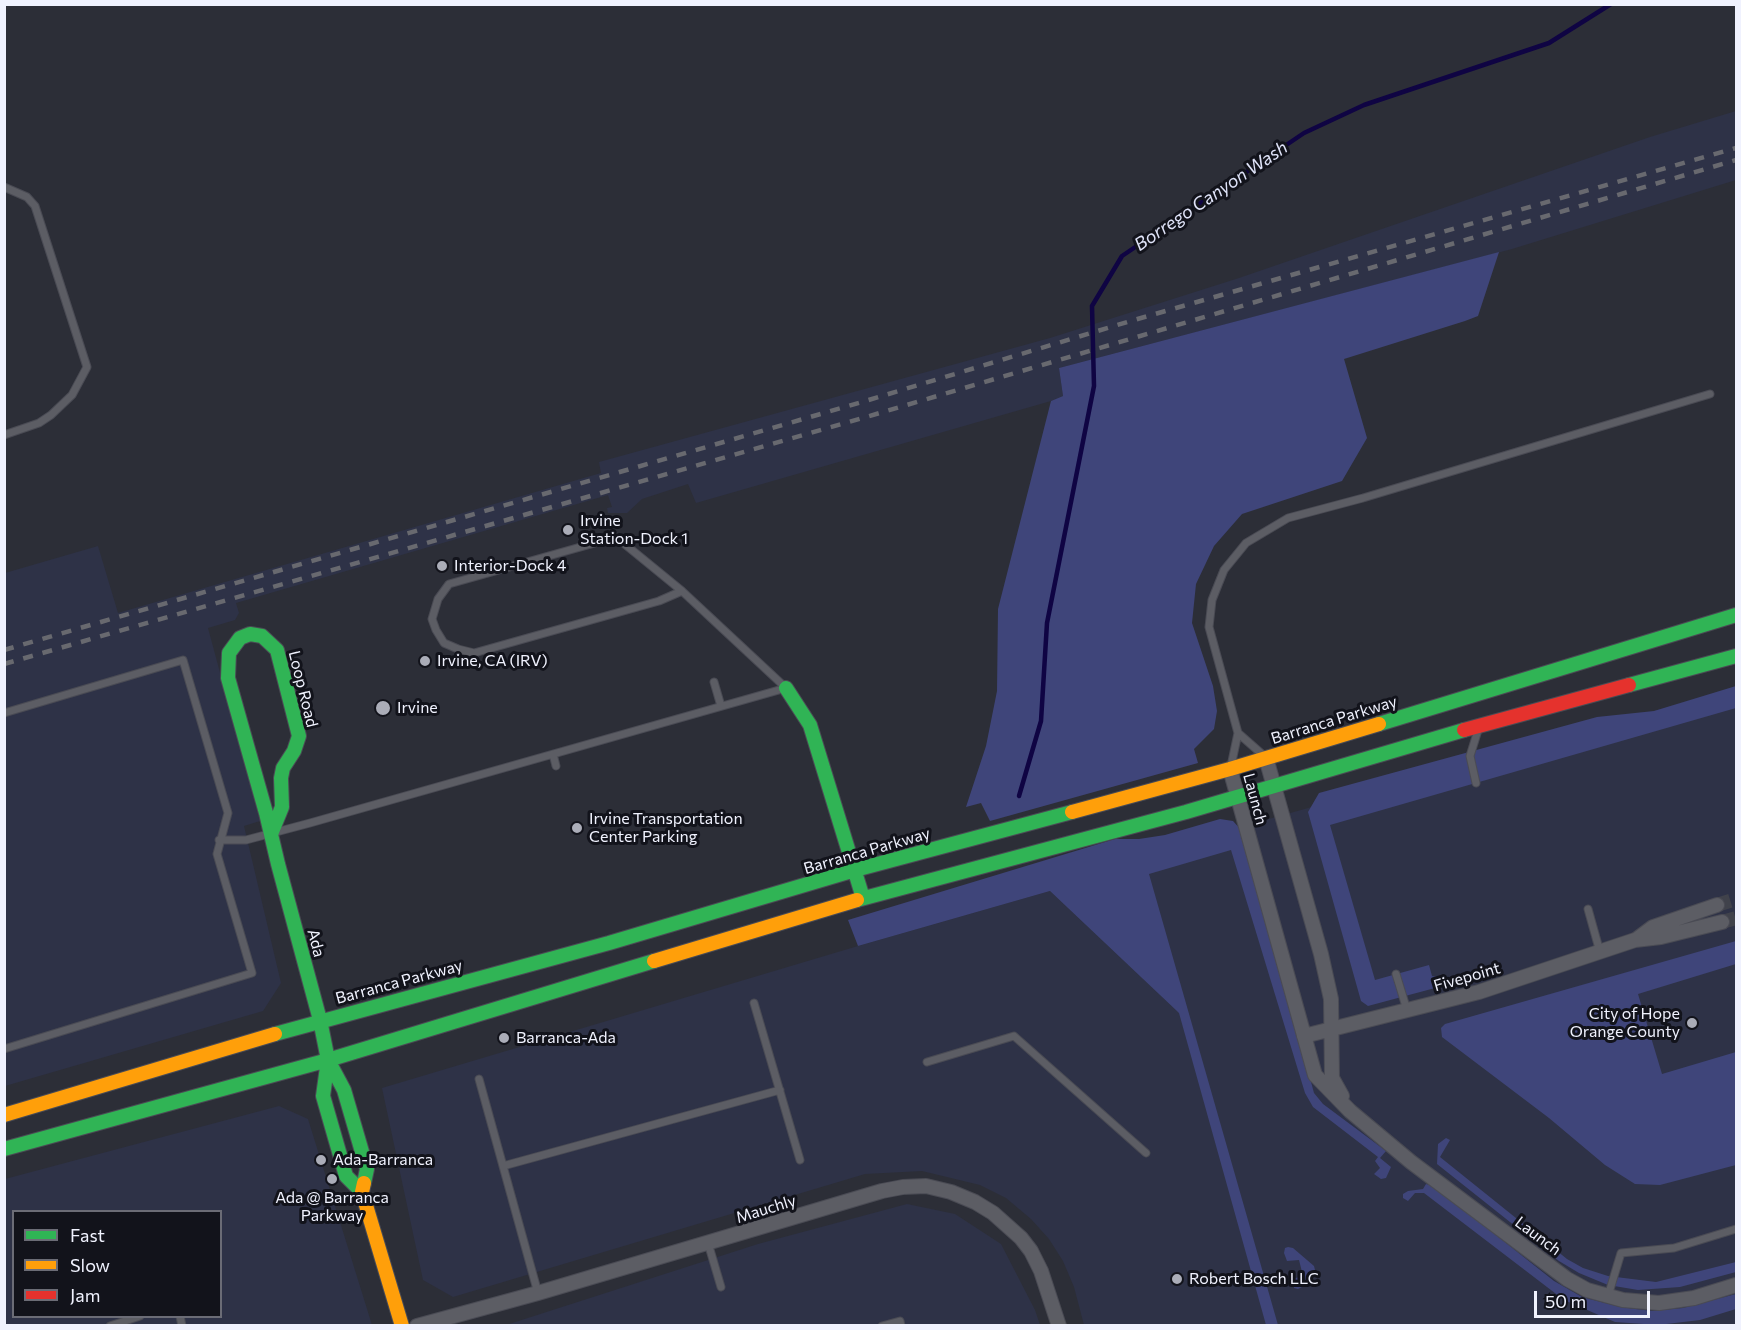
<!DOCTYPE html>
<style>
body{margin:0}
#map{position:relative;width:1741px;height:1330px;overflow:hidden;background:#2c2e37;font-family:Commissioner,sans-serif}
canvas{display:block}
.frame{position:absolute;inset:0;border:6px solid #f0f2fe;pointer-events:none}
.legend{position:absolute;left:12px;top:1210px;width:210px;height:108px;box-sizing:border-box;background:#12131b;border:2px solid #6b6c76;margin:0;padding:8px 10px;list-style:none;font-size:18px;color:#f0f2fe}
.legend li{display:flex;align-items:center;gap:12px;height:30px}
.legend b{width:30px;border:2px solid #6b6c76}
.scale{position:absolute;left:1534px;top:1291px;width:116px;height:27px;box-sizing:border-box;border:3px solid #f0f2fe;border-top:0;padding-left:8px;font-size:18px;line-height:21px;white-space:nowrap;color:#f0f2fe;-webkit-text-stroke:4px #12131b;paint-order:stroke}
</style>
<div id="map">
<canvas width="1741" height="1330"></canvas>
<div class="frame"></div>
<ul class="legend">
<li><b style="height:8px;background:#30b455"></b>Fast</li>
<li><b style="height:8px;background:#ff9f0a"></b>Slow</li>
<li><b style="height:8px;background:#e5322d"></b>Jam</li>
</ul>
<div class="scale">50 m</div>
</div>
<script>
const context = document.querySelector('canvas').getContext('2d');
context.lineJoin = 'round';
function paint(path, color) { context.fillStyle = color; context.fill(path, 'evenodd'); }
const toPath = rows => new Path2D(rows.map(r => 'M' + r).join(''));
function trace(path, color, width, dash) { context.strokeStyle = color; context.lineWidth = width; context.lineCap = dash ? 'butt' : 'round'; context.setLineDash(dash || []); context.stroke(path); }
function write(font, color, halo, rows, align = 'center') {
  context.font = font + ' Commissioner,sans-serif'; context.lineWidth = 6; context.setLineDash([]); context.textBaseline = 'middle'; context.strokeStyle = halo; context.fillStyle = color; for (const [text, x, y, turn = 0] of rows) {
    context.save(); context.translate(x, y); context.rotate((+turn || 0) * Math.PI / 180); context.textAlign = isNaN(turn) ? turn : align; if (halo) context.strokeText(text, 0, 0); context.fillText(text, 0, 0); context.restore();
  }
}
const built = toPath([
 [1736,111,1736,180,1512,249,1059,368,1063,396,1051,401,696,503,688,484,642,499,627,513,608,513,607,508,612,507,608,495,236,603,239,613,235,620,208,628,260,821,244,826,281,983,263,1011,5,1086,5,573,98,546,118,613,601,473,599,462,1050,338,1239,278,1650,137],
 [1736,688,1736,1325,1084,1325,1074,1287,1063,1261,1049,1239,1031,1219,1006,1198,980,1185,922,1171,865,1174,453,1297,423,1280,382,1088,858,946,1050,891,1178,1012,1137,856],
 [279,1106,308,1119,372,1325,5,1326,5,1179],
 [14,1212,220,1212,220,1316,14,1316],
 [907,1204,955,1214,1001,1244,1035,1310,1040,1325,503,1326,758,1244]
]);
const green = toPath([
 [1499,252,1478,316,1465,321,1344,359,1367,438,1342,481,1242,514,1214,546,1196,584,1192,623,1213,686,1217,711,1214,729,1194,749,1198,763,990,821,981,803,966,807,986,746,997,691,998,609,1051,401,1063,396,1059,368],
 [1736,686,1736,708,1330,825,1375,980,1429,965,1432,976,1452,979,1450,984,1368,1006,1361,1001,1308,812,1319,793,1597,717,1654,711],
 [1220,819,1233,821,1244,833,1314,1093,1323,1104,1386,1151,1380,1158,1391,1167,1386,1178,1381,1179,1374,1174,1380,1168,1375,1161,1378,1157,1313,1107,1305,1093,1231,850,1149,874,1278,1325,1266,1325,1179,1013,1050,891,858,946,848,920,1115,839,1139,839,1165,835],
 [1736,941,1736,964,1638,994,1662,1074,1736,1052,1736,1165,1660,1185,1635,1184,1605,1165,1549,1118,1442,1037,1441,1028,1445,1024],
 [1446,1138,1450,1140,1440,1157,1567,1259,1583,1268,1608,1276,1656,1282,1736,1262,1736,1272,1680,1287,1638,1290,1608,1285,1579,1273,1559,1261,1437,1164,1438,1144],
 [1426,1184,1434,1186,1554,1281,1582,1297,1620,1307,1652,1311,1683,1308,1736,1294,1736,1309,1700,1320,1658,1325,1615,1322,1564,1300,1424,1193,1415,1193,1408,1201,1403,1198,1403,1194,1408,1191,1423,1189],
 [1288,1247,1293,1248,1314,1266,1315,1270,1302,1287,1298,1289,1294,1288,1292,1279,1303,1276,1299,1260,1287,1261,1284,1253,1285,1248]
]);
const stream = toPath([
 [1019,796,1041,721,1047,623,1094,386,1092,306,1122,256,1304,133,1364,105,1549,43,1611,4]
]);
const streetTunnel = toPath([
 [1717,905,1736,899],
 [1722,922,1736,918]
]);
const lane = toPath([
 [4,187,27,197,35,206,87,367,72,395,51,415,39,423,4,435],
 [682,591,659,601,474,653,458,649,444,643,436,630,432,619,438,599,449,584,616,537,682,591,785,687],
 [714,682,721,706],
 [4,713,183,660,228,813,217,854,252,973,4,1049],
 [1238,733,1263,755],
 [553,754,556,766],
 [1231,766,1238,733,1209,627,1212,600,1224,570,1246,543,1288,518,1363,498,1710,394],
 [1476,783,1470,756,1479,727],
 [219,840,246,840,310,823,786,688],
 [1588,909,1600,952],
 [1396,974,1407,1010],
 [754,1003,800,1160],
 [927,1062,1014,1036,1146,1153],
 [479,1079,538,1293],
 [503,1166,780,1090],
 [708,1243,721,1287],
 [1608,1296,1621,1253,1674,1248,1736,1229],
 [180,1316,182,1326],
 [110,1326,140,1316],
 [882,1326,900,1321,901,1326]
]);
const street = toPath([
 [1266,758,1321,954,1331,999,1332,1078,1342,1096],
 [1230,769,1315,1075,1350,1111,1411,1162,1567,1279,1587,1290,1623,1300,1659,1303,1694,1298,1736,1285],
 [1637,939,1653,927,1717,905],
 [1304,1036,1479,992,1635,940,1661,937,1722,922],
 [417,1326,538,1293,882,1191,903,1187,926,1186,951,1192,975,1202,993,1213,1021,1238,1031,1251,1041,1271,1059,1326]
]);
const fast = toPath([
 [1629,685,1736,656],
 [786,688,810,725,863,898],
 [1379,724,1736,615],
 [271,834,282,807,281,778,283,768,294,751,299,736,277,650,262,636,250,634,240,638,229,653,228,678,266,813,278,864,320,1020,328,1060,344,1090,367,1169,364,1183],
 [857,900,1186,812,1464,730],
 [275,1034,609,943,855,870,1072,812],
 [328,1060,323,1096,346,1176,362,1192],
 [4,1149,328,1060,654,961]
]);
const slow = toPath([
 [1072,812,1230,769,1379,724],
 [654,961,857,900],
 [4,1115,275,1034],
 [364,1183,362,1192,402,1326]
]);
const jam = toPath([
 [1464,730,1629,685]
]);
const rail = toPath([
 [4,650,862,402,1134,320,1736,148],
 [4,664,866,417,1736,160]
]);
const markers = [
 [568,530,6,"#abadb8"],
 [442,566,6,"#abadb8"],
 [425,661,6,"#abadb8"],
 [383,708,8,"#abadb8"],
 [577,828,6,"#abadb8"],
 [1692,1023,6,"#abadb8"],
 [504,1038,6,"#abadb8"],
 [321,1160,6,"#abadb8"],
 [332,1179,6,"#abadb8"],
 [1177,1279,6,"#abadb8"]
];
const poiNames = [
 ["Irvine",580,521],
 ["Station-Dock 1",580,539],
 ["Interior-Dock 4",454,566],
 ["Irvine, CA (IRV)",437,661],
 ["Irvine",397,708],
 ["Irvine Transportation",589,819],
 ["Center Parking",589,837],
 ["City of Hope",1680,1014,"right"],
 ["Orange County",1680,1032,"right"],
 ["Barranca-Ada",516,1038],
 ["Ada-Barranca",333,1160],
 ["Ada @ Barranca",332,1198,"center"],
 ["Parkway",332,1216,"center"],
 ["Robert Bosch LLC",1189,1279]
];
const streetNames = [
 ["Loop Road",303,689,76],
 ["Barranca Parkway",1334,720,-17],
 ["Launch",1255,799,75],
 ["Barranca Parkway",867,851,-16],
 ["Ada",316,943,75],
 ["Fivepoint",1467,977,-16],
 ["Barranca Parkway",399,982,-15],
 ["Mauchly",766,1209,-17],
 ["Launch",1538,1236,37]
];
const waterNames = [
 ["Borrego Canyon Wash",1211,196,-34]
];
paint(built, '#2e3247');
paint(green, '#3f457a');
trace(stream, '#0f0443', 4.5);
trace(streetTunnel, '#40424b', 14, [14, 7]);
trace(lane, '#4a4b54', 9);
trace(street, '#4a4b54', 16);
trace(fast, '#4a4b54', 16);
trace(slow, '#4a4b54', 16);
trace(jam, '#4a4b54', 16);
trace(lane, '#5c5d64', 7);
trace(street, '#5c5d64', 14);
trace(fast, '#30b455', 14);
trace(slow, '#ff9f0a', 14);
trace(jam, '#e5322d', 14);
trace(rail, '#68696f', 4.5, [10, 10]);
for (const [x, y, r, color] of markers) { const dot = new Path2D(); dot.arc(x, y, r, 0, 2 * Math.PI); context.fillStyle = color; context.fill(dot); trace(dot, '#12131b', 2); }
write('16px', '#f0f2fe', '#12131b', poiNames, 'left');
write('16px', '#f0f2fe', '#12131b', streetNames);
write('italic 18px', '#dfe3f8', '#12131b', waterNames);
</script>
